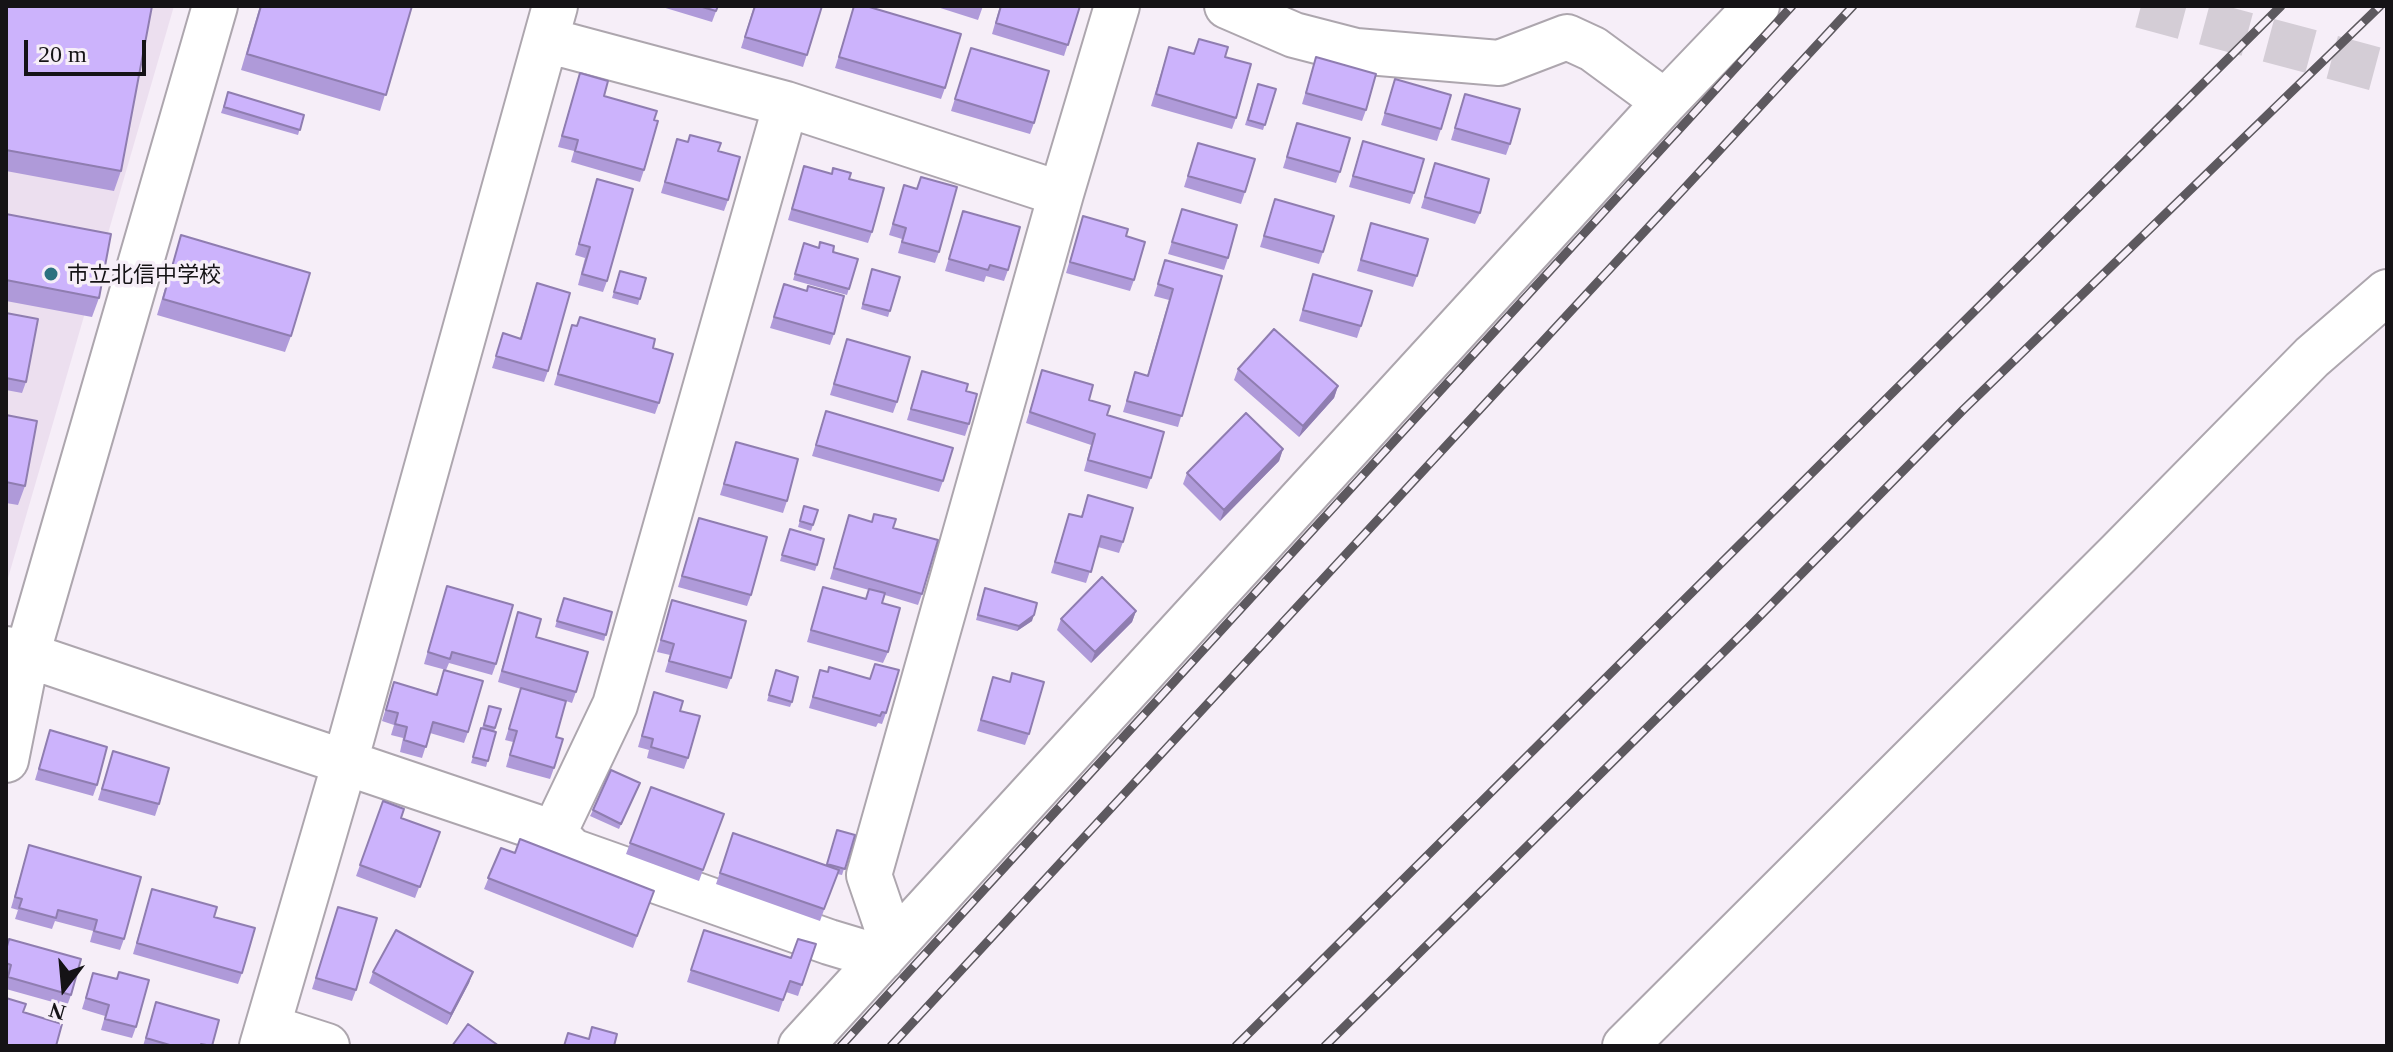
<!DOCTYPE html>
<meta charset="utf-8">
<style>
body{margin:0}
#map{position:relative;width:2393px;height:1052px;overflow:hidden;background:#f6eef8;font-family:Georgia,serif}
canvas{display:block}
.frame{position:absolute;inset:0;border:8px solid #151316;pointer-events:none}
.north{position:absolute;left:24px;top:948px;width:80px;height:80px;-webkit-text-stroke:6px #f6eef8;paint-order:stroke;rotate:196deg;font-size:22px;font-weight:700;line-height:32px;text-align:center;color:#151316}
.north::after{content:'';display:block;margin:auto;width:28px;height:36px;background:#151316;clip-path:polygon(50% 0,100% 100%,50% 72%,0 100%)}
.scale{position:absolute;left:24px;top:40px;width:122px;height:36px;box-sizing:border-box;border:4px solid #151316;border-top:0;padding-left:10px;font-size:24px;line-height:28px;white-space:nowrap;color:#151316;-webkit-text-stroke:6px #f6eef8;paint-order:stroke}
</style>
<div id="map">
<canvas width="2393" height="1052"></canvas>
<div class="frame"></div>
<div class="north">N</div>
<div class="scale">20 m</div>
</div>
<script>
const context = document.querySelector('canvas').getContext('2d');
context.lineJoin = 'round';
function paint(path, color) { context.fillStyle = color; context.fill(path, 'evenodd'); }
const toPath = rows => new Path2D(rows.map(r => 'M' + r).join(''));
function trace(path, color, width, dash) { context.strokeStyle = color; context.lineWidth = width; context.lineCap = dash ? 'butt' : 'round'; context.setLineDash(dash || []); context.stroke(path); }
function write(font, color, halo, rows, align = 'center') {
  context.font = font + ' Georgia,"Noto Sans JP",serif'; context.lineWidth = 7; context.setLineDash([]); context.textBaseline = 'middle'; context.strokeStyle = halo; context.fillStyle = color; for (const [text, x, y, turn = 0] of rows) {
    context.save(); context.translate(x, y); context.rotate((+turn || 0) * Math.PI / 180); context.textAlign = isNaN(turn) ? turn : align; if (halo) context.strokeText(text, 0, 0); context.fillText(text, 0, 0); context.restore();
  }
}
const built = toPath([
 [6,6,174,6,6,585]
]);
const majorTunnel = toPath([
 [2141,6,2387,72]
]);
const minor = toPath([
 [1227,6,1294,35,1356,51,1499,63,1567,37,1593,49,1665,102],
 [546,40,786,104,1061,194],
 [6,649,27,655,215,6],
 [6,760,27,655,554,833,615,705,786,104],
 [554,833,572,851,829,942,882,958],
 [893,945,869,875,1061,194,1117,6],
 [268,1027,327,1046],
 [262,1046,345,762,555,6],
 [801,1046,1665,102,1757,6],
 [1625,1046,2119,553,2312,357,2387,292]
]);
const rail = toPath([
 [841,1046,1792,6],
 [891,1046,1853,6],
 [1236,1046,2281,6],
 [1325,1046,1754,622,1963,410,2380,6]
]);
const wall = toPath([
 [6,6,121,171,114,191,6,171],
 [260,6,412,6,380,111,241,70],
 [659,6,718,6,712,22],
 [754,6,822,6,803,67,741,48],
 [854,6,945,88,941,99,835,68],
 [934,6,983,6,978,20],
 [1000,6,1080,6,1064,56,992,34],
 [1199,39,1225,57,1236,118,1232,129,1151,106,1169,47,1193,54],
 [971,48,1034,123,1030,134,951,111],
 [1316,57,1366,110,1362,121,1302,104],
 [580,73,604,96,654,120,644,170,640,182,571,162,574,151,558,147],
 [1395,79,1441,129,1437,141,1381,125],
 [1258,84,1276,89,1263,130,1245,125],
 [228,92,304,115,298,135,221,113],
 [1465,94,1510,144,1506,155,1451,140],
 [1297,123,1340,172,1336,183,1283,168],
 [677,139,718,151,728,200,724,211,661,193],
 [1363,141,1414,193,1410,204,1349,187],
 [1198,143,1245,192,1241,204,1184,187],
 [1435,163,1480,213,1475,224,1421,208],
 [804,166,849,179,872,232,868,243,788,220],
 [921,177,939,252,935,263,898,253,902,239,889,235,904,185,916,189],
 [597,179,607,281,603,292,578,285,585,258,575,255],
 [1275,199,1323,252,1319,264,1260,247],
 [1182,209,1228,258,1224,270,1168,254],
 [963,211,1008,270,1004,281,986,276,984,282,945,271],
 [6,214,99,298,92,317,6,301],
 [1083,216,1126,236,1134,280,1130,291,1066,273],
 [1371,223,1417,276,1413,287,1357,271],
 [181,235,291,336,285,352,157,315],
 [804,243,858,259,847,295,793,280],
 [1165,260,1222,276,1178,427,1123,412,1135,372,1147,376,1169,300,1154,296],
 [620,271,646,278,638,305,612,298],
 [1313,274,1361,326,1357,338,1299,321],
 [870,275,900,277,888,317,861,309],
 [537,283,548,371,544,382,492,368,503,333,520,338],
 [784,284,834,334,830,345,770,328],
 [6,313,26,382,22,393,6,390],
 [580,317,653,348,659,403,655,414,554,385,572,325,577,326],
 [847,339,897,402,893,413,830,395],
 [1238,369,1338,386,1334,398,1299,437,1234,380],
 [1042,370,1089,400,1107,415,1151,478,1147,489,1084,471,1091,445,1026,423],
 [922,371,966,391,969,424,965,436,907,420],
 [826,411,943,481,939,492,812,456],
 [6,415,25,486,18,505,6,503],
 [736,442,787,501,783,513,720,495],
 [1283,449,1279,461,1220,521,1183,484,1187,473],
 [1088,495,1123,542,1119,553,1098,547,1086,583,1051,573,1069,514,1081,517],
 [804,506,818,510,811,531,798,527],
 [849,515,893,528,922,594,918,605,885,595,882,603,888,652,883,663,807,642,823,587,866,599,869,590,830,579],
 [699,518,751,595,747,606,678,587],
 [790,529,817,565,815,571,780,561],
 [447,586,496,664,492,675,449,663,446,670,424,664],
 [985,588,1032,621,1017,631,976,620],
 [564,598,612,612,604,641,555,627],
 [672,600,731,678,727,689,665,672,670,655,657,652],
 [1136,611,1132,622,1091,663,1057,630,1061,619],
 [518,612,576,692,572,703,566,701,556,737,554,768,550,779,506,767,513,742,505,740,521,689,498,682],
 [875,664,886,713,882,724,878,723,876,727,809,708,820,670,870,678],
 [444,670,468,732,464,743,430,733,422,758,400,752,403,738,391,735,394,725,382,721,394,682,436,694],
 [776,670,792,702,790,707,767,701],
 [993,677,1029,734,1025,745,977,731],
 [654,692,688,758,684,769,647,758,649,750,638,747],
 [489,706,501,709,494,732,496,732,486,767,471,763],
 [50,730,97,785,93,796,35,780],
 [113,751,159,804,155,816,98,800],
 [640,783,619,829,590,816,593,810],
 [651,787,724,814,699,881,626,854],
 [401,818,440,832,415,898,356,876,360,865],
 [733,833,826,865,855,835,842,875,837,874,820,921,716,884],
 [29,845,124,939,120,950,90,942,93,931,55,921,52,929,15,919,18,910,11,908],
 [501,848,515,853,654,891,633,948,484,889],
 [152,889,214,917,242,973,238,984,133,954],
 [338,907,356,990,352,1001,312,989],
 [704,930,791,958,816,944,798,996,786,992,779,1012,687,982],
 [9,939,71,995,67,1006,6,989,7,976,6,976,6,947],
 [373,972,473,972,469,983,447,1025,369,983],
 [93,973,136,1027,132,1038,101,1030,105,1016,82,1009],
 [156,1002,212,1046,143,1046]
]);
const shadedWall = toPath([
 [1338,386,1334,398,1299,437,1303,426],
 [1283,449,1279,461,1220,521,1224,510],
 [1136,611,1132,622,1091,663,1095,652],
 [1034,615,1032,621,1017,631,1019,626],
 [473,972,469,983,447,1025,451,1014]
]);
const building = toPath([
 [6,6,152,6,121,171,6,150,6,6],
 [261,6,412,6,386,95,247,54,261,6],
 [699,6,718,6,716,11,699,6],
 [755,6,822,6,807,55,745,37,755,6],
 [854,6,866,6,961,34,945,88,839,57,854,6],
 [1001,6,1080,6,1068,45,996,23,1001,6],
 [1199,39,1228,47,1225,57,1251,64,1236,118,1156,94,1169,47,1194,54,1199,39],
 [971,48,1049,71,1034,123,955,99,971,48],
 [1316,57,1376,74,1366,110,1306,93,1316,57],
 [580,73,608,81,604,96,657,111,654,120,658,121,644,170,575,151,578,140,562,136,580,73],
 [1395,79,1451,95,1441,129,1385,113,1395,79],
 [1258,84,1276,89,1265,125,1248,120,1258,84],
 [228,92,304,115,300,130,224,107,228,92],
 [1465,94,1520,109,1510,144,1455,128,1465,94],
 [1297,123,1350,138,1340,172,1287,157,1297,123],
 [690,135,721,143,718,151,740,157,728,200,665,182,677,139,688,142,690,135],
 [1363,141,1424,159,1414,193,1353,176,1363,141],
 [1198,143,1255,159,1245,192,1188,176,1198,143],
 [1435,163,1489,179,1480,213,1425,197,1435,163],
 [804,166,832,174,833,168,851,173,849,179,884,188,872,232,792,209,804,166],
 [921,177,957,187,939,252,902,242,906,228,893,224,904,185,917,189,921,177],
 [597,179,633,189,607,281,582,274,590,247,579,244,597,179],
 [1275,199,1334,216,1323,252,1264,236,1275,199],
 [1182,209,1237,225,1228,258,1172,242,1182,209],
 [963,211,1020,227,1008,270,990,265,988,270,949,259,963,211],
 [6,214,111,234,99,298,6,280,6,214],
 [1083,216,1128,229,1126,236,1145,242,1134,280,1070,262,1083,216],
 [1371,223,1428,239,1417,276,1361,260,1371,223],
 [181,235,310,273,291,336,163,299,181,235],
 [820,242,834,246,833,252,858,259,849,289,795,274,804,243,819,248,820,242],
 [1165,260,1222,276,1182,416,1127,401,1135,372,1148,376,1173,289,1158,284,1165,260],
 [872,269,900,277,890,311,863,304,872,269],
 [620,271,646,278,640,299,614,292,620,271],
 [1313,274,1372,291,1361,326,1303,310,1313,274],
 [537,283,570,293,548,371,496,356,503,333,521,339,537,283],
 [784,284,807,291,808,286,844,296,834,334,774,317,784,284],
 [6,313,38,319,26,382,6,378,6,313],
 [580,317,655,339,653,348,673,354,659,403,558,374,572,325,577,326,580,317],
 [1274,329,1338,386,1303,426,1238,369,1274,329],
 [847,339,910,357,897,402,834,384,847,339],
 [1042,370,1093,385,1089,400,1110,406,1107,415,1164,432,1151,478,1088,460,1095,434,1030,412,1042,370],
 [922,371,968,384,966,391,977,394,969,424,911,409,922,371],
 [826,411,953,448,943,481,816,445,826,411],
 [1246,413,1283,449,1224,510,1187,473,1246,413],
 [6,415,37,421,25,486,6,482,6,415],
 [736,442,798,459,787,501,724,484,736,442],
 [1088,495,1133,508,1123,542,1101,536,1091,572,1055,562,1069,514,1082,517,1088,495],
 [804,506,818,510,813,525,800,521,804,506],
 [874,514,896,519,893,528,938,540,922,594,834,568,849,515,872,522,874,514],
 [699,518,767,537,751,595,682,576,699,518],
 [790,529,824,539,817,565,782,555,790,529],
 [1102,577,1136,611,1095,652,1061,619,1102,577],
 [447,586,513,605,496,664,452,652,450,659,428,652,447,586],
 [823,587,866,599,869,589,885,593,882,603,900,608,888,652,811,630,823,587],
 [985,588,1037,603,1034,615,1019,626,978,615,985,588],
 [564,598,612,612,606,635,557,621,564,598],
 [672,600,746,621,731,678,669,661,674,644,661,640,672,600],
 [518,612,541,619,536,637,588,652,576,692,502,671,518,612],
 [875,664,899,670,886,713,882,712,880,716,813,697,820,670,828,672,829,667,870,679,875,664],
 [444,670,483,681,468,732,433,722,426,747,404,740,407,727,395,724,398,713,386,710,394,682,437,695,444,670],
 [776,670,798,677,792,702,769,695,776,670],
 [1012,673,1044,682,1029,734,981,720,993,677,1010,682,1012,673],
 [521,688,566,701,556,737,563,739,554,768,510,755,517,731,509,729,521,688],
 [654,692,683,701,680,711,700,716,688,758,651,747,653,739,642,736,654,692],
 [489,706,501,709,495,728,484,725,489,706],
 [481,728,496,732,488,761,473,757,481,728],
 [50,730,107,747,97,785,39,769,50,730],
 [113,751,169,768,159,804,102,789,113,751],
 [611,770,640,783,621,824,593,810,611,770],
 [651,787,724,814,703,870,630,843,651,787],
 [383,801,404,809,401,818,440,832,420,887,360,865,383,801],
 [837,830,855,835,845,869,827,864,837,830],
 [733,833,839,870,824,909,720,873,733,833],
 [520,839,654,891,637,936,488,878,501,848,515,853,520,839],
 [29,845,141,877,124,939,94,931,97,920,58,910,56,918,19,908,22,899,15,897,29,845],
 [152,889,217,907,214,917,255,928,242,973,137,943,152,889],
 [338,907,377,918,356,990,316,978,338,907],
 [396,930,473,972,451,1014,373,972,396,930],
 [704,930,791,958,798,939,816,944,802,985,790,981,783,1000,691,970,704,930],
 [9,939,81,959,71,995,8,977,11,965,6,963,6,950,9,939],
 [119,972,149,980,136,1027,105,1019,109,1005,86,998,93,973,117,979,119,972],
 [6,998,26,1004,23,1012,62,1024,56,1046,6,1046,6,998],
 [156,1002,219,1020,212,1046,201,1044,201,1046,173,1046,146,1038,156,1002],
 [468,1024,499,1046,452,1046,468,1024],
 [592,1027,617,1034,614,1046,564,1046,568,1033,589,1039,592,1027]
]);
const markers = [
 [51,274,8,"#2b717f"]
];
const poiNames = [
 ["市立北信中学校",67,274]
];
paint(built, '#ecdfef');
trace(majorTunnel, '#d4cdd6', 44, [44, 22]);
trace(minor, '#ada6ae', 48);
trace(minor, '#fff', 44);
trace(rail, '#5d595f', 9);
trace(rail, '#f6eef8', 6, [18]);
paint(wall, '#af9ad9');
paint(shadedWall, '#8f7db0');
paint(building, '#ccb3fc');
trace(building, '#8f7db0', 2);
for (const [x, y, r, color] of markers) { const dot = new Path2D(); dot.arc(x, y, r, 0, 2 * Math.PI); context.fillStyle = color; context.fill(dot); trace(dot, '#f6eef8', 3); }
write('22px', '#151316', '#f6eef8', poiNames, 'left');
</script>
